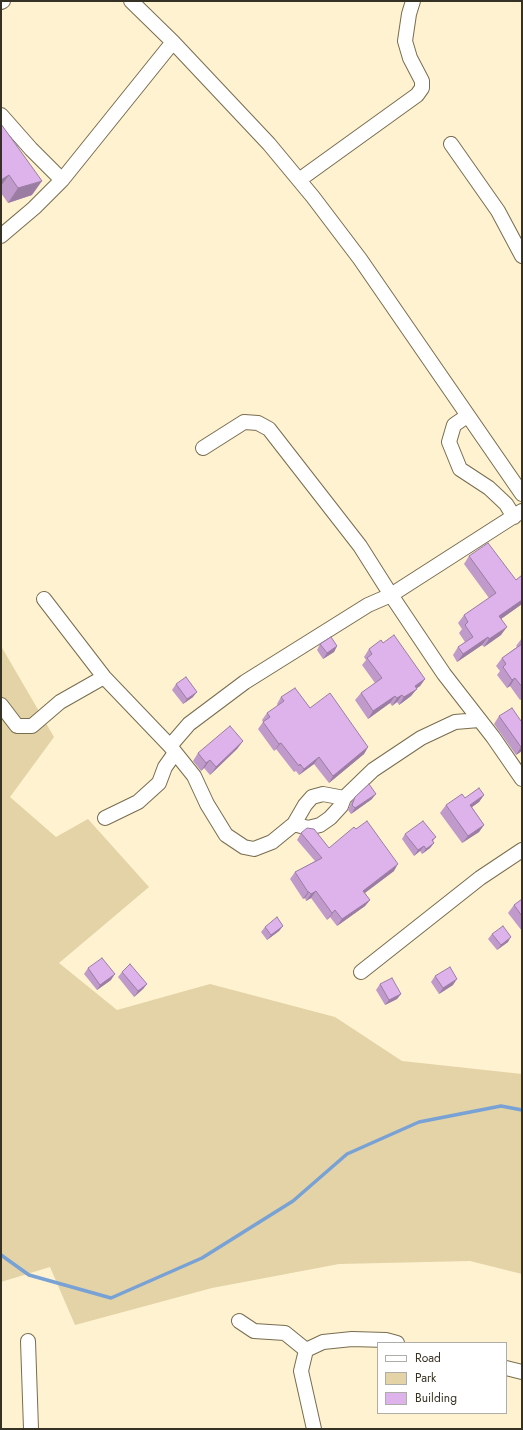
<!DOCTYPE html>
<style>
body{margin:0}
#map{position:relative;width:523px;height:1430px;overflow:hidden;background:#fef2d0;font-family:Jost,sans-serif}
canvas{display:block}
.frame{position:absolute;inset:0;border:2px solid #353124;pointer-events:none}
.legend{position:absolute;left:377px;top:1342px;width:130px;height:72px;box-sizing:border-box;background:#fff;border:1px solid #aeada7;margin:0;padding:5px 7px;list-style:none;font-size:12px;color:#353124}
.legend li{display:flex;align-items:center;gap:8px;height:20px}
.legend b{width:20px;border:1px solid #aeada7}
</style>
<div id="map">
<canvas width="523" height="1430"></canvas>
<div class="frame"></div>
<ul class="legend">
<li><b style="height:5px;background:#fff"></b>Road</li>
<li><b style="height:11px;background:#e3d3a6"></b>Park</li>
<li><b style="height:11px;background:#deb3eb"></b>Building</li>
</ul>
</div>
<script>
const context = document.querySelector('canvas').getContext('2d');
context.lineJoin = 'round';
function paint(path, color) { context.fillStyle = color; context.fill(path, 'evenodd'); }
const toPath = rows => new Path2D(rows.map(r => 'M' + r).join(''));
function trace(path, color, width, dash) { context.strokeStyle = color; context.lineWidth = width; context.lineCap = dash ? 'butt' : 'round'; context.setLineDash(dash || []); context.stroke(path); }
const green = toPath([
 [1,646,54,737,10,797,56,837,88,819,149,887,59,963,117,1010,210,984,335,1017,402,1061,522,1074,522,1274,470,1261,339,1264,212,1288,75,1325,50,1267,1,1282]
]);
const stream = toPath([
 [1,1255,29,1275,111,1298,202,1258,293,1201,347,1154,419,1122,501,1106,522,1110]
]);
const minor = toPath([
 [131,1,173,42,269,144,313,197,360,259,522,494],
 [1,2,3,1],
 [1,115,31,149,62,180],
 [451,144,498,211,522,256],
 [299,180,417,95,422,88,422,81,410,58,405,41,409,14,413,1],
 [1,236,34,208,62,180,173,42],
 [467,416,454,425,449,442,460,469,489,488,506,504,514,517],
 [203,448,244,422,258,423,269,429,360,546,391,595,368,605,245,682,189,724,170,746,194,776,207,804,226,835,244,847,254,849,272,842,294,824,305,805,312,797,323,794,344,798,373,770,421,738,455,722,479,720],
 [522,511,391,595,444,674,493,737,522,779],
 [44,599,104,677,170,746],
 [1,705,17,726,32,726,60,702,104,677],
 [105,818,138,802,159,783,165,767,175,753],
 [294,824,308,828,320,825,330,818,341,806,344,798],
 [361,972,480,878,522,850],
 [239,1321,254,1331,285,1333,306,1350],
 [28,1341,31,1429],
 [506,1368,522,1372],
 [314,1429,301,1371,306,1350,323,1342,352,1339,386,1340,397,1343]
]);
const wall = toPath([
 [1,124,32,195,8,203,1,193],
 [469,556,516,580,522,575,522,604,501,619,501,635,484,647,482,645,457,662,453,655,458,647,465,642,459,633,462,629,458,623,464,615,489,598,464,564],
 [522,638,522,699,520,700,510,686,507,688,497,675,500,671,496,666,502,658,517,647,516,646],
 [383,643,425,679,420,686,416,689,411,696,399,705,397,702,392,706,390,703,368,719,355,700,361,693,375,683,362,665,366,660,364,657,369,649],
 [320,644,337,646,334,652,323,659,317,650],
 [176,684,193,697,183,704,172,690],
 [281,697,310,708,368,747,364,754,329,783,314,764,299,775,296,771,294,772,276,749,274,751,258,729,263,722,262,720,267,713,278,706,277,704],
 [499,716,521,721,522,751,516,755,494,724],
 [243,741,237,749,210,775,204,768,201,771,193,761,198,753],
 [484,795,479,802,472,807,484,825,479,832,462,843,440,813,446,805,465,798],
 [355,797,372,799,351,814,348,810,351,803],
 [301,833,329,848,394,871,365,893,370,900,365,906,337,926,330,917,327,920,311,898,306,901,305,898,303,899,290,879,295,872,315,861,297,840],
 [405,834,436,837,433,841,434,843,430,848,422,854,420,851,414,856,402,839],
 [522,899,522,931,508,913,514,905],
 [283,926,279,931,267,940,261,932,265,927],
 [492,934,508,942,497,950,488,939],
 [88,968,111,980,97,990,84,974],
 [122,972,147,984,143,989,134,997,118,977],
 [435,976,453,985,439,994,431,982],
 [380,984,401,994,397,999,385,1005,376,990]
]);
const shadedWall = toPath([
 [9,175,1,186,1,180],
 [42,181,32,195,8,203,18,188],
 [522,600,522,604,494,624,499,616],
 [507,627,501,635,484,647,489,639],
 [488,637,482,645,457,662,463,654],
 [337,646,334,652,323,659,327,653],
 [515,678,510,686,507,688,512,680],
 [425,679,420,686,410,693,415,686],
 [417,689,411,696,399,705,404,697],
 [197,692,193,697,183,704,187,699],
 [402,695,397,702,392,706,397,698],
 [395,696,390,703,368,719,373,711],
 [243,741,237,749,210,775,216,767],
 [281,743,276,749,274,751,279,744],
 [522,746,522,751,516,755,521,747],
 [368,747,364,754,329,783,333,776],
 [319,757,314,764,299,775,304,769],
 [210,760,204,768,201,771,206,763],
 [376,794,372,799,351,814,355,808],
 [484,795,479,802,465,812,470,805],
 [484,825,479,832,462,843,468,836],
 [434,843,430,848,422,854,426,849],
 [424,846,420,851,414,856,418,850],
 [398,864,394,871,358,898,363,891],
 [316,891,311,898,306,901,311,894],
 [308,892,309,892,305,898,303,899],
 [370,900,365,906,337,926,342,919],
 [335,910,330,917,327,920,332,913],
 [283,926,279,931,267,940,271,935],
 [511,937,508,942,497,950,501,945],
 [115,974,111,980,97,990,100,985],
 [457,979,453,985,439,994,443,988],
 [147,984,143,989,134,997,138,991],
 [401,994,397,999,385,1005,389,1000]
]);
const building = toPath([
 [1,124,42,181,18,188,9,175,1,180,1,124],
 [488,543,516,580,522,575,522,600,499,616,507,627,489,639,488,637,463,654,458,647,473,637,465,625,468,622,464,615,496,593,469,556,488,543],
 [394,635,425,679,415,686,417,689,404,697,402,695,397,698,395,696,373,711,361,693,382,678,367,658,372,654,369,649,381,640,383,643,394,635],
 [331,637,337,646,327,653,320,644,331,637],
 [522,644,522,687,515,678,512,680,503,667,506,664,502,658,522,644],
 [186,677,197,692,187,699,176,684,186,677],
 [295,688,310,708,330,693,368,747,333,776,319,757,304,769,300,764,299,766,281,743,279,744,263,722,270,717,267,713,284,701,281,697,295,688],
 [512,708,521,721,522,720,522,746,521,747,499,716,512,708],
 [230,726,243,741,216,767,210,760,206,763,198,753,230,726],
 [369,784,376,794,355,808,352,805,355,797,369,784],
 [479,788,484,795,470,805,484,825,468,836,446,805,462,794,465,798,479,788],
 [367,821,398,864,363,891,370,900,342,919,335,910,332,913,316,891,311,894,309,892,308,892,295,872,322,858,301,833,307,828,314,829,329,848,354,827,356,829,367,821],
 [423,821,436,837,432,840,434,843,426,849,424,846,418,850,405,834,423,821],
 [522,899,522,916,514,905,522,899],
 [277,917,283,926,271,935,265,927,277,917],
 [503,926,511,937,501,945,492,934,503,926],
 [102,958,115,974,100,985,88,968,102,958],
 [130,964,147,984,138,991,122,972,130,964],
 [450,967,457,979,443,988,435,976,450,967],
 [392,978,401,994,389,1000,380,984,392,978]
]);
paint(green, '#e3d3a6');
trace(stream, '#78a1d5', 3.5);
trace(minor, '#786d4f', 16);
trace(minor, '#fff', 14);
paint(wall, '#bf9aca');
paint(shadedWall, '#9b7da4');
paint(building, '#deb3eb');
trace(building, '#9b7da4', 1);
</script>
